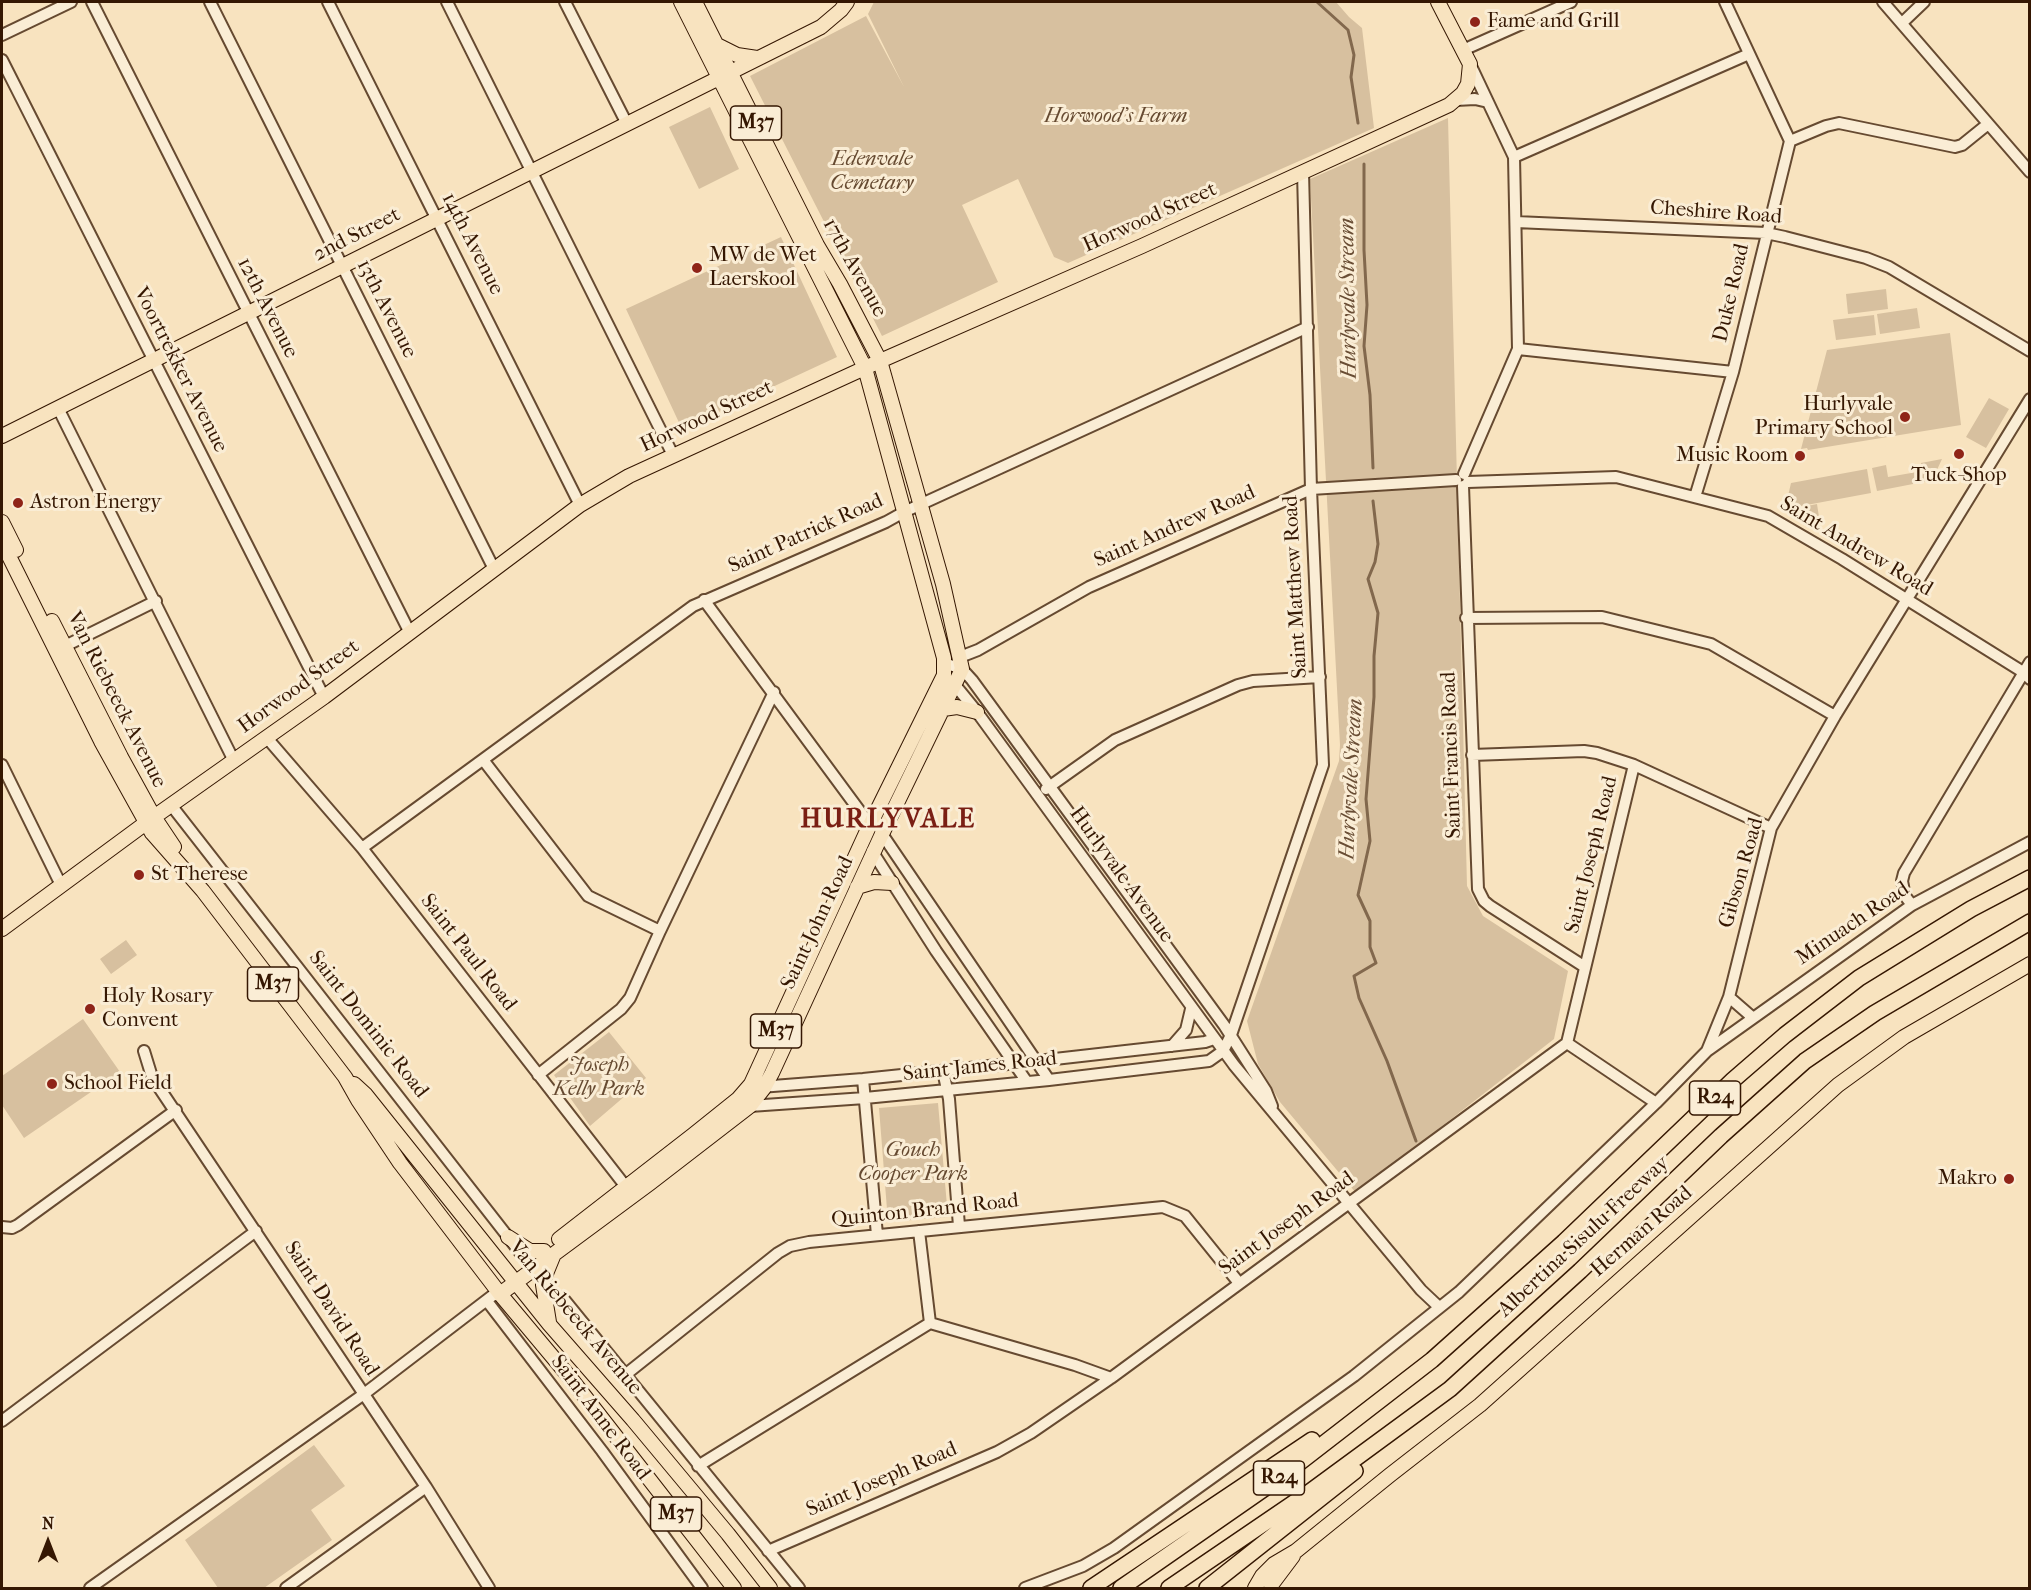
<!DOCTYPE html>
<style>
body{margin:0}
#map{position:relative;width:2031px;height:1590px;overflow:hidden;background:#f8e3bf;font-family:"IM FELL French Canon",serif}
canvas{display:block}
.frame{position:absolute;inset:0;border:3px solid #351702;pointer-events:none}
.north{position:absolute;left:18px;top:1512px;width:60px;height:60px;-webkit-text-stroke:4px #faedd5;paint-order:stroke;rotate:0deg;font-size:16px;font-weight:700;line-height:24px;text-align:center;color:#351702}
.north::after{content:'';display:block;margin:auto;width:21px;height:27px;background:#351702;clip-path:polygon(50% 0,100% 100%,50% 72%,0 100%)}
</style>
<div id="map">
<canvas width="2031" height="1590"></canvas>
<div class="frame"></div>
<div class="north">N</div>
</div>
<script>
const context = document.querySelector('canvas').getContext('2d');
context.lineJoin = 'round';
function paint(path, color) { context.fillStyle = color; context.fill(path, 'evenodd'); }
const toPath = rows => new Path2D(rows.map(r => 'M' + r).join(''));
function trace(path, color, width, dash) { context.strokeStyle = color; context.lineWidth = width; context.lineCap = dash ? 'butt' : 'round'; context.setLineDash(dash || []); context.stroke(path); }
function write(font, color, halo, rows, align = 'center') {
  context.font = font + ' "IM FELL French Canon",serif'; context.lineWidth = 6; context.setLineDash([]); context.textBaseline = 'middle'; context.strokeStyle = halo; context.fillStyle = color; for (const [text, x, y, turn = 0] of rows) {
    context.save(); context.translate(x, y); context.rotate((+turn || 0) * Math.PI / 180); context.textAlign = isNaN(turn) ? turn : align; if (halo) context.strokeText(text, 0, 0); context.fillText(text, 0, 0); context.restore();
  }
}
const green = toPath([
 [874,2,1336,2,1349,17,1362,28,1374,128,1068,263,1054,257,1018,179,962,205,998,282,882,336,750,76,866,16,904,87,868,14],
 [710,107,739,169,699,189,669,127],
 [1448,118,1467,886,1483,916,1568,971,1554,1039,1356,1193,1280,1102,1258,1064,1247,1021,1339,761,1340,745,1310,179],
 [781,237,837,357,682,429,626,309],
 [1886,289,1888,309,1848,314,1846,294],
 [1917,308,1920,328,1880,334,1877,314],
 [1874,315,1876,335,1836,340,1833,320],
 [1950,333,1961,425,1808,450,1807,448,1801,449,1827,350],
 [1989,398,2009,409,1986,448,1966,437],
 [1942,459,1936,472,1947,478,1920,483,1923,472,1921,463],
 [1886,465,1888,477,1917,472,1913,484,1877,491,1872,468],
 [1867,469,1871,493,1785,509,1791,483],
 [1817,504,1821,530,1785,512,1787,510],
 [126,940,137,955,111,974,100,959],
 [83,1019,120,1072,24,1138,2,1105,2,1076],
 [609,1032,646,1078,590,1126,554,1075],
 [938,1103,948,1217,888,1222,879,1108],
 [314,1445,345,1486,311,1510,332,1540,264,1588,218,1588,185,1540]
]);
const stream = toPath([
 [1317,2,1348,30,1354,55,1351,77,1358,123],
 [1364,164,1364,250,1367,305,1364,346,1370,395,1373,468],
 [1373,501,1378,544,1375,562,1368,579,1378,613,1374,656,1374,697,1366,799,1370,841,1358,895,1370,921,1370,947,1376,963,1354,976,1359,998,1387,1061,1416,1141]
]);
const minor = toPath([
 [92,2,409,631],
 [210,2,494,569],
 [328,2,580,505],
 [447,2,673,455],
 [565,2,627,124],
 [1883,2,2030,172],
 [1902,23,1924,2],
 [2,35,71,2],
 [1463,50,1571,2],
 [2,60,324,697],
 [1456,100,1475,99,1488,102],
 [1790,141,1826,126,1839,123,1955,147,1962,145,1988,124],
 [1514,157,1749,54],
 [1516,222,1766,233,1785,237,1866,258,1889,267,2030,351],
 [1518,349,1733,372],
 [58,408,234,761],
 [1464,474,1518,349,1514,157,1470,64],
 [1468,482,1616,477,1768,516,1842,559,2023,672,2030,679],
 [1463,486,1478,889,1484,901,1490,906,1585,967],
 [1695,497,1733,372,1790,141,1725,2],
 [704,600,870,825],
 [1466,618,1602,617,1711,644,1835,716],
 [59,649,156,601],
 [960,657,978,650,1089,587,1311,489,1456,480],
 [944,663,962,669,972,680,1224,1025,1266,1091,1272,1106],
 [950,684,955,685,977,712,1234,1065,1421,1290,1439,1307],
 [267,738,362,848,630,1192],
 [1472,755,1584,751,1597,753,1634,765,1771,828],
 [484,761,588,896,660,931],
 [2,765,61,885],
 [1046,789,1115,740,1238,685,1253,681,1320,677],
 [171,805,533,1269],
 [875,817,882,834,1049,1080],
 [362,848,693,606,886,522,904,512,1308,327],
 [872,851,936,951,1027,1082],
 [1912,905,1905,896,1902,881,1904,873,2030,662],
 [1729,997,1752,1017],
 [1567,1043,1656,1103],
 [1172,1046,1186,1030,1191,1009],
 [144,1051,152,1077,426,1487,489,1588],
 [1707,1051,1912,905,2030,842],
 [943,1071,949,1099,959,1226],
 [538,1075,621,1009,630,998,660,931,774,692],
 [863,1079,877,1235],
 [760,1087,863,1079,1037,1061,1205,1042,1214,1039],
 [746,1104,750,1106,865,1098,1049,1080,1209,1061,1223,1051,1231,1035,1323,765,1311,489,1303,172],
 [2,1227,12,1228,18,1225,176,1110],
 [919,1231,930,1323],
 [562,1297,799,1588],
 [487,1301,602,1451,702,1588],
 [625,1375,778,1253,790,1246,809,1242,1163,1207,1185,1216,1239,1283],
 [2,1421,256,1231],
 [698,1466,930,1323,1075,1365,1111,1378],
 [768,1551,997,1452,1031,1433,1111,1378,1567,1043,1634,765],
 [90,1588,364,1394,492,1296,500,1294],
 [286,1588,426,1487],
 [1025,1588,1083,1566,1114,1548,1354,1376,1459,1292,1656,1103,1707,1051,1729,997,1771,828,1835,716,2030,399]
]);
const major = toPath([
 [717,45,737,55,757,58],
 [2,436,821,27,841,10,847,2],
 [2,522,16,550],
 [2,542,101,741,152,833,203,891,345,1077,358,1100,400,1163,500,1294,572,1380,734,1588],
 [52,621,121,757,154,817,174,847],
 [943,709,957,707,977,712],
 [857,887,874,882,892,883],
 [2,929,154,817,324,697,580,505,629,476,880,361,1142,246,1449,105,1463,93,1468,84,1470,64,1438,2],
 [354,1084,366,1095,549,1324,633,1420,728,1534,770,1588],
 [508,1237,530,1251,544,1251],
 [559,1239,693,1135,738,1099,751,1084,867,831,944,675,944,658,865,368,681,2],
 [500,1294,650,1183,750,1106,764,1088,772,1073,882,834,962,669,943,584,880,361,840,284,817,245,695,2],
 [549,1322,543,1285,545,1276,554,1254],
 [1255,1588,1262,1576,1274,1564,1296,1551,1390,1475,1480,1405,1838,1085,1904,1037,2030,964],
 [1271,1588,1272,1584,1293,1556]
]);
const highway = toPath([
 [1091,1588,1312,1440],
 [1121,1588,1282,1476,1432,1360,1564,1242,1733,1080,1785,1035,1859,978,1971,909,2030,878],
 [1169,1588,1307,1494,1450,1389,1580,1271,1721,1136,1805,1061,1875,1013,2030,922],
 [1207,1588,1355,1471]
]);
const markers = [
 [1475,22,6,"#8f2418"],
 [697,268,6,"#8f2418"],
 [1905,417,6,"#8f2418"],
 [1959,454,6,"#8f2418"],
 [1800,456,6,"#8f2418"],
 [18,503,6,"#8f2418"],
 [139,875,6,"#8f2418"],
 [90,1009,6,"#8f2418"],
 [52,1084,6,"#8f2418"],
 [2009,1179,6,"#8f2418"]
];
const shields = [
 [756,123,51],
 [273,984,51],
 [776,1031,51],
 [1715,1098,51],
 [1279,1478,51],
 [676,1514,51]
];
const shieldNames = [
 ["M37",756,123],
 ["M37",273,984],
 ["M37",776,1031],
 ["R24",1715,1098],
 ["R24",1279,1478],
 ["M37",676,1514]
];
const poiNames = [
 ["Fame and Grill",1487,22],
 ["MW de Wet",709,256],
 ["Laerskool",709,280],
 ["Hurlyvale",1893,405,"right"],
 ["Primary School",1893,429,"right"],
 ["Music Room",1788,456,"right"],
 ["Tuck-Shop",1959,476,"center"],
 ["Astron Energy",30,503],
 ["St Therese",151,875],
 ["Holy Rosary",102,997],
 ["Convent",102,1021],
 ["School Field",64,1084],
 ["Makro",1997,1179,"right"]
];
const parkNames = [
 ["Horwood's Farm",1116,117],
 ["Edenvale",872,160],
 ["Cemetary",872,184],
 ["Joseph",599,1066],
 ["Kelly Park",599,1090],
 ["Gouch",913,1151],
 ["Cooper Park",913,1175]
];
const streetNames = [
 ["Cheshire Road",1716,213,4],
 ["Horwood Street",1150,218,-24],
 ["2nd Street",357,235,-27],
 ["14th Avenue",472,244,63],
 ["17th Avenue",854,268,61],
 ["Duke Road",1732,293,-77],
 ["12th Avenue",267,308,63],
 ["13th Avenue",386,309,63],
 ["Voortrekker Avenue",180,370,63],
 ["Horwood Street",707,417,-25],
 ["Saint Andrew Road",1175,527,-24],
 ["Saint Patrick Road",806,534,-24],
 ["Saint Andrew Road",1856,547,31],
 ["Saint Matthew Road",1296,587,-93],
 ["Horwood Street",299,687,-36],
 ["Van Riebeeck Avenue",116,700,63],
 ["Saint Francis Road",1452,755,-92],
 ["Saint Joseph Road",1592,855,-76],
 ["Gibson Road",1742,873,-74],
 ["Hurlyvale Avenue",1121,875,54],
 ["Saint John Road",818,923,-65],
 ["Minuach Road",1853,924,-34],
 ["Saint Paul Road",468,953,52],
 ["Saint Dominic Road",368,1025,52],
 ["Saint James Road",980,1067,-6],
 ["Quinton Brand Road",925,1211,-6],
 ["Saint Joseph Road",1287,1224,-36],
 ["Herman Road",1642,1232,-41],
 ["Albertina Sisulu Freeway",1584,1237,-43],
 ["Saint David Road",331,1309,57],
 ["Van Riebeeck Avenue",575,1318,50],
 ["Saint Anne Road",600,1418,53],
 ["Saint Joseph Road",882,1480,-23]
];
const waterNames = [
 ["Hurlyvale Stream",1349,298,-91],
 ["Hurlyvale Stream",1352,779,-87]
];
const districtNames = [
 ["HURLYVALE",888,820]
];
paint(green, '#d7c09f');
trace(stream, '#82684d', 3);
trace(minor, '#664a31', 14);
trace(major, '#351702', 16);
trace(highway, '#351702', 18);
trace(minor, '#faedd5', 10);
trace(major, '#f8e3bf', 14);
trace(highway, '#f8e3bf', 15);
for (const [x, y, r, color] of markers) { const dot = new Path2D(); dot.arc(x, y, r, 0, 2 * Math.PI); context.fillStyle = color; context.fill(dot); trace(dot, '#faedd5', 2); }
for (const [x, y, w] of shields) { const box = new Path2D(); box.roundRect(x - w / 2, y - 17, w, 34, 4.5); context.fillStyle = '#faedd5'; context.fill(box); trace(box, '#351702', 1.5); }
write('bold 20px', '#351702', null, shieldNames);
write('21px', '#351702', '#faedd5', poiNames, 'left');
write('italic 21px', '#664a31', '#faedd5', parkNames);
write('21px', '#351702', '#faedd5', streetNames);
write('italic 22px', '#694d34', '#faedd5', waterNames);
context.letterSpacing = '1.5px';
write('bold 27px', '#7a1f14', '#faedd5', districtNames);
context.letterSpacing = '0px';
</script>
